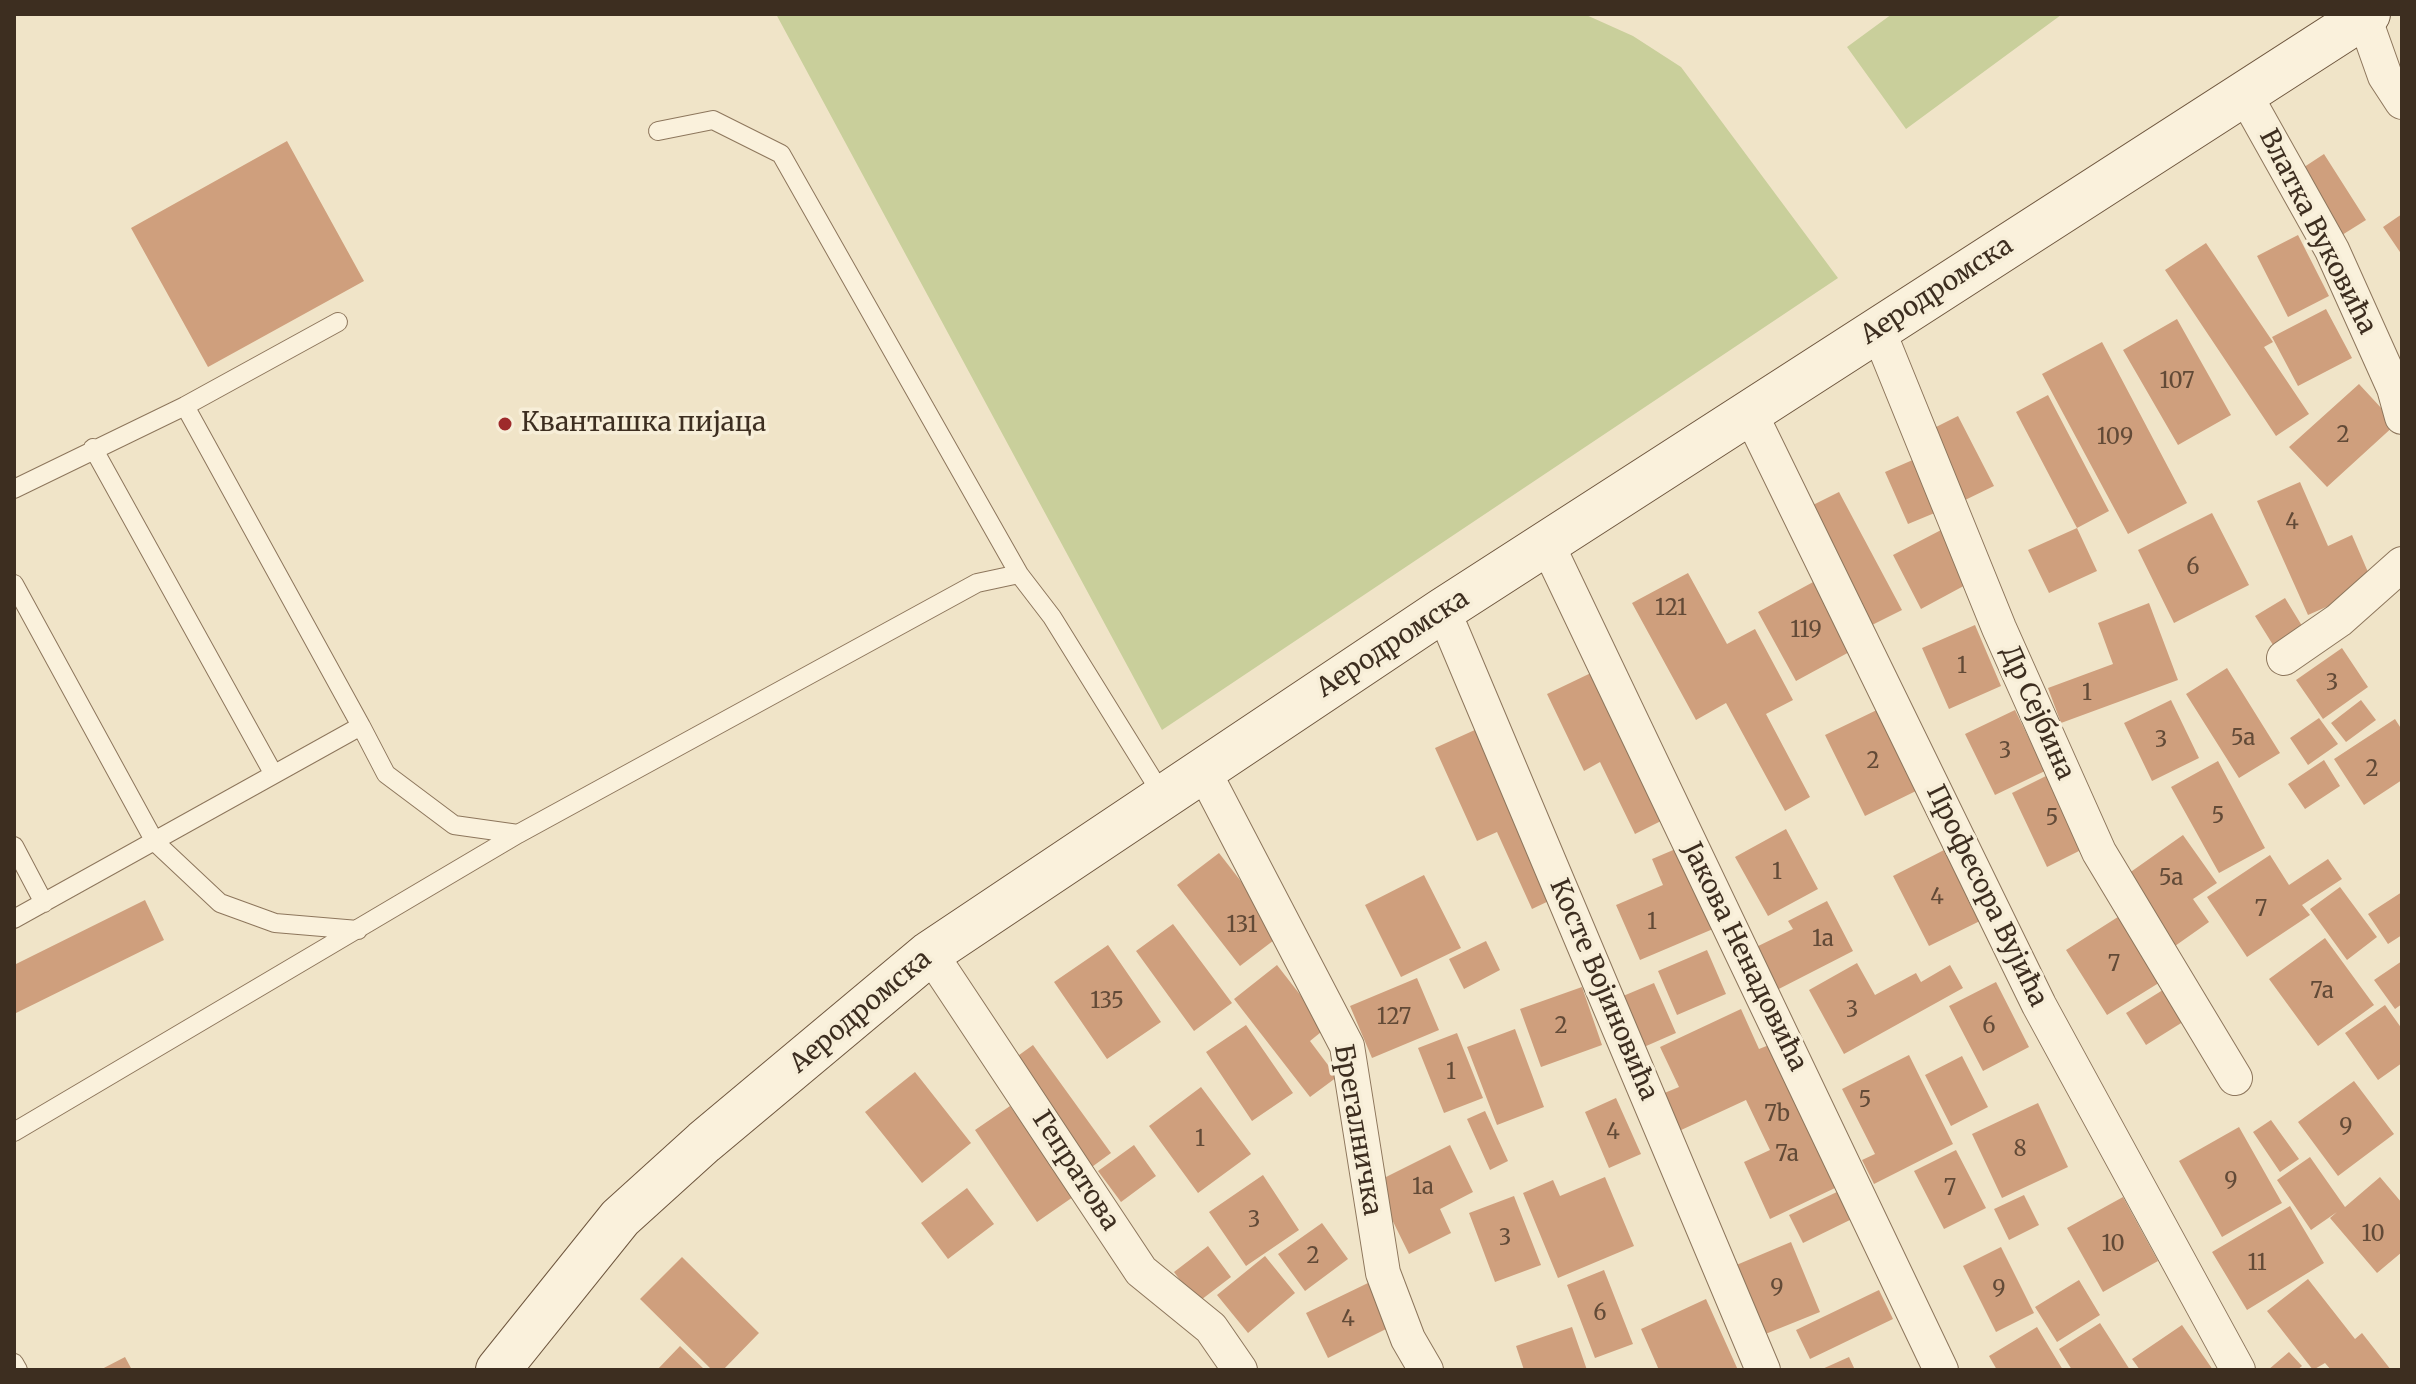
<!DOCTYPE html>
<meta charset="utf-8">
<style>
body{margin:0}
#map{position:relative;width:2416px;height:1384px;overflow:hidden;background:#f0e4c8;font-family:Merriweather,serif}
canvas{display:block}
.frame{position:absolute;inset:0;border:16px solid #3d2e20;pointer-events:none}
</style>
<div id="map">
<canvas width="2416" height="1384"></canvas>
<div class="frame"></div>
</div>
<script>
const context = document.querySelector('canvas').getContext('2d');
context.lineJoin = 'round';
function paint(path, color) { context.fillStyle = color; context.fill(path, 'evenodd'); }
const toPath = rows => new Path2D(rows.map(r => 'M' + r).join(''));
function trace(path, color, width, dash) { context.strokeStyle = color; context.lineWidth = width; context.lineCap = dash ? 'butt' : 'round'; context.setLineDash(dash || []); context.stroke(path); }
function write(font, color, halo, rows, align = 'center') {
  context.font = font + ' Merriweather,serif'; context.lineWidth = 7; context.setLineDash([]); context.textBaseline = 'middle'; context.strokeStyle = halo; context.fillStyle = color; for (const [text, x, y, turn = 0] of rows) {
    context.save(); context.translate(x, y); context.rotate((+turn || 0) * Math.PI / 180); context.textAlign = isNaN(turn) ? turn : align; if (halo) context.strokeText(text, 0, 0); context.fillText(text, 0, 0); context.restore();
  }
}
const green = toPath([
 [776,14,1584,14,1633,36,1681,67,1838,278,1162,730],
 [1892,14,2060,14,2061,15,1906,129,1847,47]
]);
const building = toPath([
 [287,141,364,281,208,367,131,228],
 [2324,154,2366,220,2334,240,2292,175],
 [2402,214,2402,255,2383,227],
 [2298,235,2329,296,2288,317,2257,256],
 [2206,243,2273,342,2264,347,2309,414,2276,436,2165,270],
 [2326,309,2352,358,2298,386,2272,337],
 [2177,319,2231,415,2178,445,2123,350],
 [2102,342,2187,503,2128,534,2042,374],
 [2359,384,2396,424,2327,487,2289,447],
 [2048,395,2109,511,2077,528,2016,412],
 [1958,416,1994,486,1963,501,1928,431],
 [1915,459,1937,512,1908,524,1885,472],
 [2300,482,2328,546,2352,535,2374,586,2308,615,2257,501],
 [1839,492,1902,610,1864,629,1801,511],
 [2212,513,2249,585,2174,623,2138,550],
 [2077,528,2097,571,2049,593,2028,550],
 [1943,529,1971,582,1921,609,1893,555],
 [1688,573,1727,644,1755,629,1793,700,1766,714,1810,797,1785,811,1726,703,1696,720,1632,603],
 [1815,581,1853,650,1796,681,1758,612],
 [2285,598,2307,634,2278,653,2255,616],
 [2149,603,2178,680,2061,723,2048,688,2113,664,2098,623],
 [1975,625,2001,686,1949,709,1922,648],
 [2342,648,2368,687,2323,719,2296,680],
 [2227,668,2280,753,2239,778,2186,694],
 [1593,672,1665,819,1635,834,1600,762,1584,771,1547,694],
 [2171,700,2199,758,2152,781,2124,723],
 [2361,700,2376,720,2346,742,2331,723],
 [1881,708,1920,789,1865,816,1825,735],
 [2015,710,2045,771,1995,795,1965,734],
 [2319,718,2338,744,2308,765,2290,738],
 [2395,719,2402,730,2402,780,2364,805,2334,759],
 [1477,729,1553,899,1532,909,1497,832,1477,841,1435,748],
 [2324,760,2340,786,2305,809,2288,784],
 [2218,761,2265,848,2219,873,2171,787],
 [2056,771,2091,845,2047,867,2012,793],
 [1786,829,1818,889,1768,916,1735,857],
 [2183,835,2217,883,2193,899,2209,922,2175,946,2125,876],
 [1678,848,1713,929,1640,960,1616,905,1663,885,1652,859],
 [1946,849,1982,920,1929,946,1893,876],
 [1219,853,1282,934,1240,966,1177,885],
 [2270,855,2289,885,2328,859,2342,879,2302,905,2310,915,2247,957,2207,897],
 [1424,875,1461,948,1401,977,1365,905],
 [2340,887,2377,937,2347,960,2310,909],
 [2402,892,2402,935,2388,944,2368,914],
 [145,900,164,940,14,1014,14,965],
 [1827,901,1853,951,1769,994,1748,951,1793,929,1788,921],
 [2121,915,2162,981,2107,1015,2066,950],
 [1173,924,1232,1003,1194,1031,1136,951],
 [2325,938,2374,1005,2318,1046,2269,979],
 [1486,941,1500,970,1464,989,1449,959],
 [1108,945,1161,1022,1107,1059,1054,982],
 [1707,950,1726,994,1677,1015,1658,971],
 [2402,961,2402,1004,2395,1009,2374,980],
 [1857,963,1875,995,1916,973,1921,982,1950,965,1963,988,1844,1054,1809,990],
 [1277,965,1326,1028,1310,1041,1337,1077,1310,1097,1234,999],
 [1417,978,1439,1030,1372,1058,1350,1006],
 [1996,982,2029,1047,1983,1071,1949,1006],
 [1654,983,1676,1033,1637,1050,1616,999],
 [1582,987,1602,1045,1541,1067,1520,1009],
 [2166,988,2186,1020,2146,1045,2126,1013],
 [2385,1005,2402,1029,2402,1063,2378,1080,2345,1033],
 [1741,1009,1759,1049,1769,1045,1835,1188,1770,1219,1744,1162,1770,1150,1746,1100,1679,1131,1662,1094,1679,1087,1660,1047],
 [1246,1025,1293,1093,1252,1121,1206,1052],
 [1515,1029,1544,1107,1497,1125,1467,1047],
 [1457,1033,1483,1098,1444,1113,1418,1048],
 [1033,1045,1111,1153,1085,1172,1008,1063],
 [1909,1055,1953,1144,1874,1184,1862,1160,1875,1154,1842,1089],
 [1962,1056,1988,1107,1951,1126,1925,1075],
 [915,1072,971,1143,922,1183,865,1112],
 [2354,1081,2394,1134,2338,1176,2298,1122],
 [1201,1087,1251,1154,1198,1193,1149,1126],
 [1616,1098,1641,1154,1609,1168,1585,1112],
 [2038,1103,2068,1167,2002,1198,1972,1134],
 [1010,1106,1073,1197,1037,1222,975,1130],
 [1485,1111,1508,1161,1490,1170,1467,1119],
 [2271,1120,2299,1159,2280,1172,2253,1132],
 [2239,1127,2282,1203,2222,1237,2179,1161],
 [1134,1145,1156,1176,1121,1202,1098,1171],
 [1450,1145,1473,1192,1440,1209,1451,1233,1409,1254,1374,1183],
 [1956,1150,1986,1208,1944,1229,1914,1171],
 [2310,1157,2345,1207,2380,1177,2402,1203,2402,1252,2377,1273,2330,1218,2337,1212,2311,1230,2277,1180],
 [1263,1175,1299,1230,1246,1266,1209,1212],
 [1605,1177,1634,1246,1558,1278,1523,1193,1553,1180,1560,1196],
 [967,1188,994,1224,948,1259,921,1223],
 [1841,1190,1854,1218,1803,1243,1789,1215],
 [2024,1195,2039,1225,2009,1240,1994,1209],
 [1514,1196,1541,1265,1495,1282,1469,1213],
 [2123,1197,2158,1261,2103,1292,2067,1228],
 [2290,1206,2324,1263,2247,1310,2212,1252],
 [1322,1223,1348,1259,1305,1291,1278,1254],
 [1791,1242,1820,1312,1763,1335,1734,1266],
 [1208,1246,1231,1277,1197,1303,1174,1272],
 [2001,1247,2034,1313,1996,1332,1963,1266],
 [1265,1256,1295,1293,1248,1333,1217,1295],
 [682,1257,759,1333,723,1370,712,1370,640,1299],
 [1604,1270,1633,1344,1595,1358,1567,1285],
 [2308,1279,2355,1339,2362,1333,2391,1370,2331,1370,2325,1363,2313,1370,2267,1311],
 [2079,1280,2100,1315,2057,1342,2035,1307],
 [1368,1283,1390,1327,1328,1358,1306,1313],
 [1879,1290,1893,1319,1810,1359,1796,1330],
 [1706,1299,1738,1370,1659,1370,1641,1329],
 [2100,1323,2130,1370,2072,1370,2059,1349],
 [2182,1325,2213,1370,2140,1370,2132,1359],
 [1572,1327,1587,1370,1524,1370,1516,1346],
 [2037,1327,2063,1370,1997,1370,1989,1356],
 [680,1346,705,1370,657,1370],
 [2289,1352,2302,1366,2297,1370,2268,1370],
 [125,1357,132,1370,100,1370],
 [1849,1357,1855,1370,1820,1370]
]);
const lane = toPath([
 [658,131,713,120,781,154,1019,574],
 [185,406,361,726],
 [93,448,273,773],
 [14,489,185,406,338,322],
 [14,584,155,842,220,903,275,923,358,930],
 [14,846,44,903],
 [14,919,361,726,386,774,454,825,518,834],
 [14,1132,518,834,977,583,1019,574,1052,617,1163,796],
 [14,1363,18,1370]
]);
const street = toPath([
 [2363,14,2385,76,2402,102],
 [2244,93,2332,250,2394,388,2402,417],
 [1878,330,1999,628,2099,852,2235,1078],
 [1750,413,2039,1005,2238,1370],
 [1547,544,1941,1370],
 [1443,610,1763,1370],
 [2284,658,2339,620,2402,564],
 [1203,770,1347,1046,1383,1273,1408,1339,1426,1370],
 [930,953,1141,1271,1211,1328,1240,1370]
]);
const secondary = toPath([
 [498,1370,620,1218,704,1142,930,953,1443,610,2368,14]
]);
const markers = [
 [505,424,8,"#9e2a2b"]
];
const numberNames = [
 ["107",2177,382],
 ["2",2343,436],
 ["109",2115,438],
 ["4",2292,523],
 ["6",2193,568],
 ["121",1671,609],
 ["119",1806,631],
 ["1",1962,667],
 ["3",2332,684],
 ["1",2087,694],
 ["5a",2243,739],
 ["3",2161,741],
 ["3",2005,752],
 ["2",1873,762],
 ["2",2372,770],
 ["5",2218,817],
 ["5",2052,819],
 ["1",1777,873],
 ["5a",2171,879],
 ["4",1937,898],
 ["7",2261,910],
 ["1",1652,923],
 ["131",1242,926],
 ["1a",1823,940],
 ["7",2114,965],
 ["7a",2322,992],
 ["135",1107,1002],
 ["3",1852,1011],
 ["127",1394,1018],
 ["2",1561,1027],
 ["6",1989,1027],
 ["1",1451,1073],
 ["5",1865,1101],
 ["7b",1777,1115],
 ["9",2346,1128],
 ["4",1613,1133],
 ["1",1200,1140],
 ["8",2020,1150],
 ["7a",1787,1155],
 ["9",2231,1182],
 ["1a",1423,1188],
 ["7",1950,1189],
 ["3",1254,1221],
 ["10",2373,1235],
 ["3",1505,1239],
 ["10",2113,1245],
 ["2",1313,1257],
 ["11",2257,1264],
 ["9",1777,1289],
 ["9",1999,1290],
 ["6",1600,1314],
 ["4",1348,1320]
];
const streetNames = [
 ["Влатка Вуковића",2317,232,63],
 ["Аеродромска",1937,291,-33],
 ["Аеродромска",1393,644,-33],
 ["Др Сејбина",2037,713,66],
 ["Професора Вујића",1986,896,64],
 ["Јакова Ненадовића",1744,957,64],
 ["Косте Војиновића",1603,990,67],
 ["Аеродромска",861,1012,-40],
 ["Брегалничка",1357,1130,80],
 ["Гепратова",1075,1171,57]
];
const poiNames = [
 ["Кванташка пијаца",521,424]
];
paint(green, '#c9cf9b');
paint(building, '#cf9f7d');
trace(lane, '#8d765c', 20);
trace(street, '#8d765c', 36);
trace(secondary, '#6f573f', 46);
trace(lane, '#faf1dc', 18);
trace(street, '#faf1dc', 34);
trace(secondary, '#faf1dc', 44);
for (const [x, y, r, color] of markers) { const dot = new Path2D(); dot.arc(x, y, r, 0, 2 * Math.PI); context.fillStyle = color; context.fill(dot); trace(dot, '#f7eed8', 3); }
write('22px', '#624a37', null, numberNames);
write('26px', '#3d2e20', '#f7eed8', streetNames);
write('26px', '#3d2e20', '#f7eed8', poiNames, 'left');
</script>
